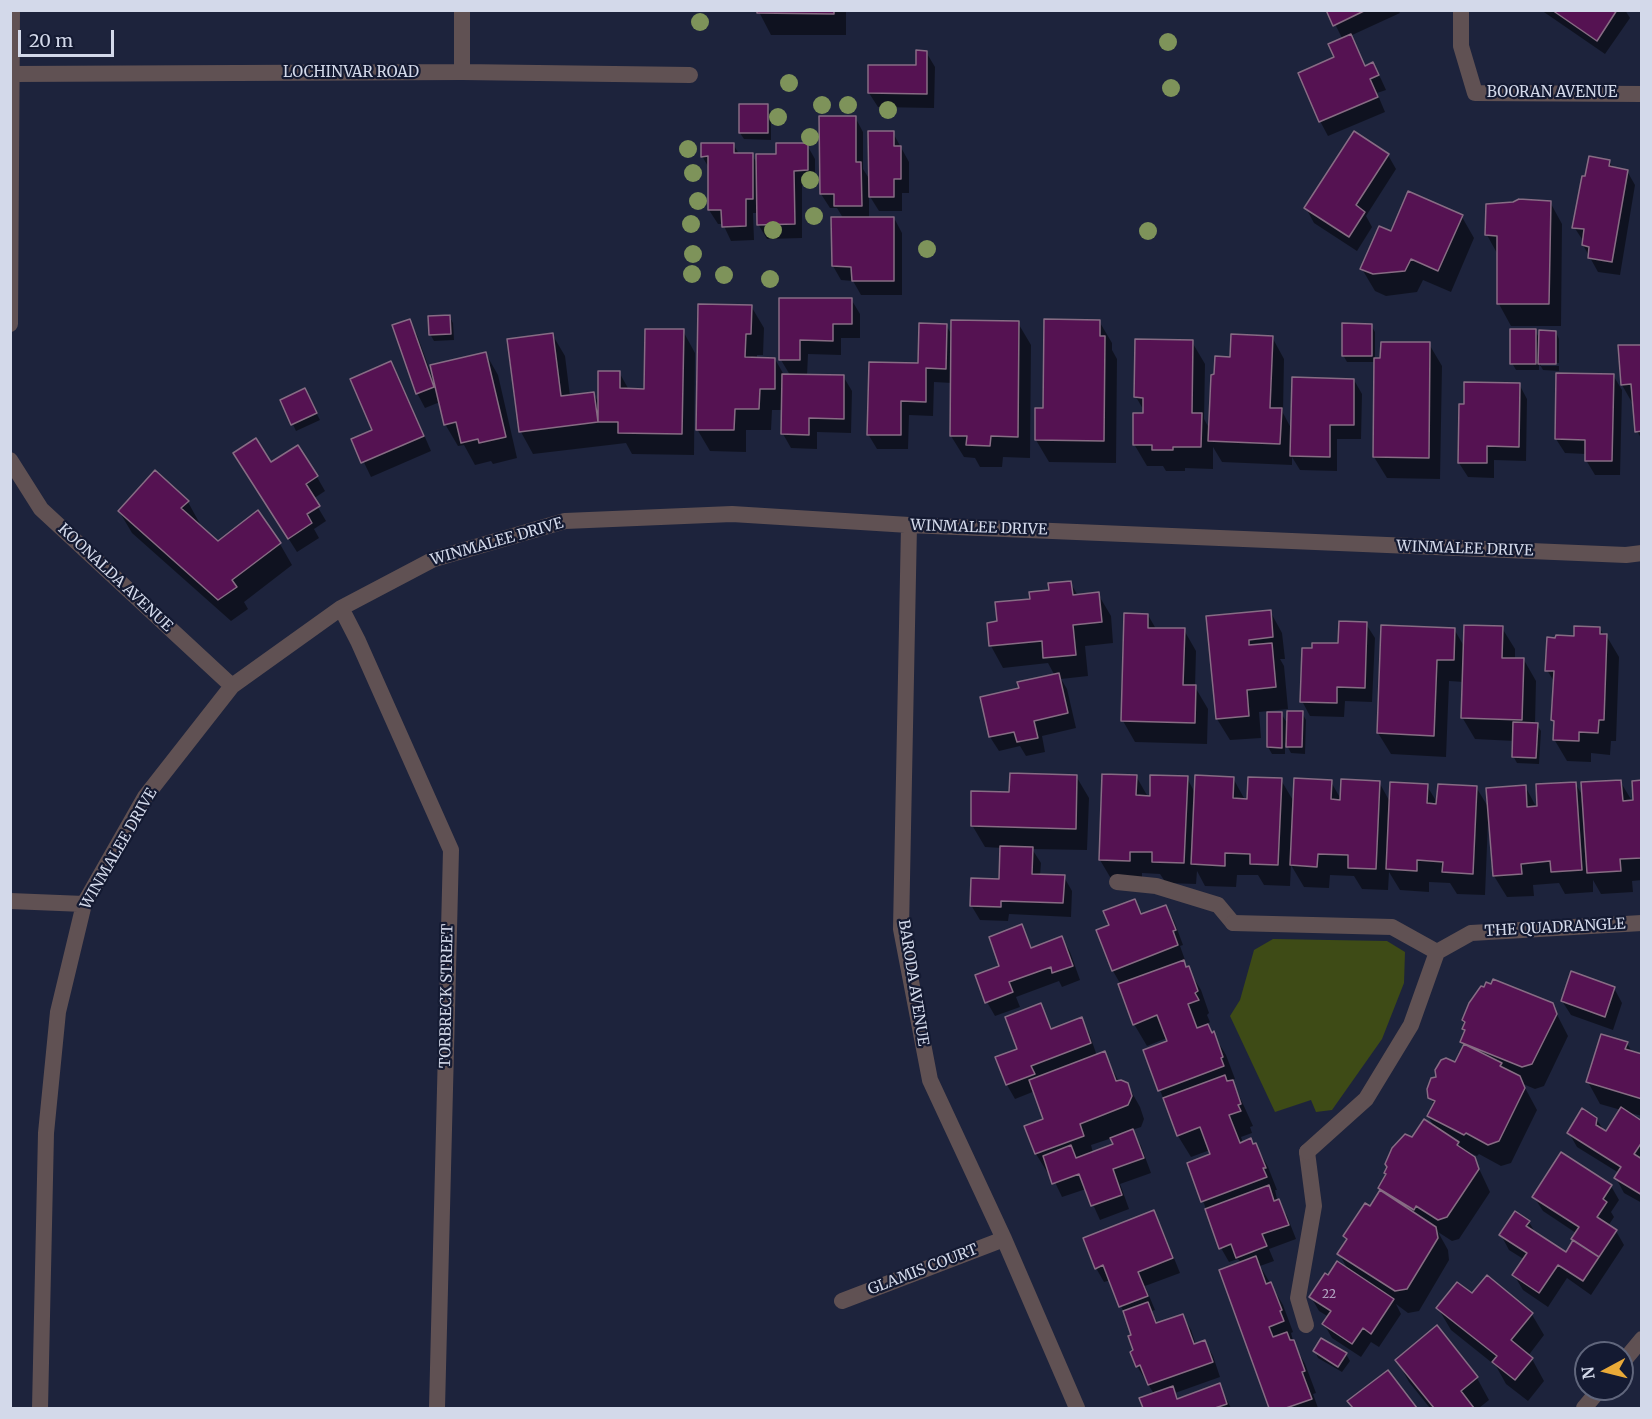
<!DOCTYPE html>
<style>
body{margin:0}
#map{position:relative;width:1652px;height:1419px;overflow:hidden;background:#1d233c;font-family:Merriweather,serif}
canvas{display:block}
.frame{position:absolute;inset:0;border:12px solid #d3d9ea;pointer-events:none}
.north{position:absolute;left:1574px;top:1341px;width:60px;height:60px;box-sizing:border-box;background:#141a32;border:2px solid #60667c;border-radius:50%;rotate:263deg;font-size:16px;font-weight:700;line-height:24px;text-align:center;color:#d3d9ea}
.north::after{content:'';display:block;margin:auto;width:21px;height:27px;background:#eaaa38;clip-path:polygon(50% 0,100% 100%,50% 72%,0 100%)}
.scale{position:absolute;left:18px;top:30px;width:96px;height:27px;box-sizing:border-box;border:3px solid #d3d9ea;border-top:0;padding-left:8px;font-size:18px;line-height:21px;white-space:nowrap;color:#d3d9ea;-webkit-text-stroke:4px #141a32;paint-order:stroke}
</style>
<div id="map">
<canvas width="1652" height="1419"></canvas>
<div class="frame"></div>
<div class="north">N</div>
<div class="scale">20 m</div>
</div>
<script>
const context = document.querySelector('canvas').getContext('2d');
context.lineJoin = 'round';
function paint(path, color) { context.fillStyle = color; context.fill(path, 'evenodd'); }
const toPath = rows => new Path2D(rows.map(r => 'M' + r).join(''));
function trace(path, color, width, dash) { context.strokeStyle = color; context.lineWidth = width; context.lineCap = dash ? 'butt' : 'round'; context.setLineDash(dash || []); context.stroke(path); }
function write(font, color, halo, rows, align = 'center') {
  context.font = font + ' Merriweather,serif'; context.lineWidth = 4.5; context.setLineDash([]); context.textBaseline = 'middle'; context.strokeStyle = halo; context.fillStyle = color; for (const [text, x, y, turn = 0] of rows) {
    context.save(); context.translate(x, y); context.rotate((+turn || 0) * Math.PI / 180); context.textAlign = isNaN(turn) ? turn : align; if (halo) context.strokeText(text, 0, 0); context.fillText(text, 0, 0); context.restore();
  }
}
const green = toPath([
 [1273,939,1387,941,1405,952,1404,983,1382,1039,1332,1110,1316,1112,1311,1100,1275,1112,1230,1016,1240,1000,1254,950]
]);
const shadow = toPath([
 [758,10,846,10,846,35,771,35],
 [1328,10,1398,10,1400,13,1350,36,1366,67,1373,64,1381,79,1386,90,1377,93,1385,112,1328,136,1320,121,1336,58,1343,40],
 [1541,10,1625,10,1630,18,1605,54],
 [926,52,935,67,934,108,878,107,869,93,918,67],
 [767,106,771,113,771,140,744,139,740,133],
 [855,117,863,132,863,169,870,180,893,133,909,162,909,193,902,193,902,211,879,211,869,195,869,218,894,218,902,233,902,295,861,295,853,281,841,280,833,266,843,218,837,208,830,208,821,194],
 [733,144,739,154,752,155,758,165,807,145,815,159,815,184,802,185,802,238,767,239,758,224,758,213,753,213,754,240,731,241,723,224,718,224,709,210,709,168,702,156],
 [1388,155,1396,169,1366,216,1372,227,1357,251,1314,223,1306,208],
 [1609,161,1614,169,1627,171,1635,185,1620,275,1598,272,1583,245,1584,242,1574,227,1587,178],
 [1550,202,1562,224,1561,326,1511,326,1499,304,1498,255,1487,235],
 [1462,217,1474,238,1451,292,1423,280,1417,292,1386,296,1375,291,1362,269,1391,233],
 [851,299,860,314,860,338,841,338,841,355,808,354,807,376,843,376,852,391,851,433,817,432,817,449,791,448,783,434,783,410,772,410,771,430,746,430,746,452,710,451,697,429,751,306,764,328,763,355,757,355,757,359,775,359,784,375,790,375,781,360,781,300],
 [449,316,453,323,454,340,434,341,430,334],
 [409,320,417,335,432,376,486,354,498,375,517,458,493,464,491,461,475,465,464,445,458,446,445,424,440,402,425,408,417,393],
 [1099,321,1112,343,1112,350,1117,359,1116,463,1049,462,1036,440,1044,409],
 [1018,323,1031,345,1030,458,1003,457,1002,467,980,467,975,458,964,457,951,436,952,383,934,382,933,416,909,415,908,449,877,449,868,434,946,325,953,337],
 [1371,325,1375,332,1375,360,1429,344,1442,366,1440,479,1387,478,1374,457,1375,362,1347,362,1343,355],
 [683,331,695,353,694,455,632,454,626,443,533,454,521,432,509,340,552,334,565,356,570,396,593,393,599,403,619,372,629,390,645,390],
 [1535,331,1540,339,1556,332,1559,339,1559,363,1541,363,1541,366,1559,366,1559,371,1543,370,1539,363,1539,370,1516,370,1512,363],
 [1272,337,1284,359,1283,413,1292,430,1354,380,1362,394,1361,439,1337,439,1337,471,1300,470,1292,457,1292,465,1222,462,1213,447,1213,469,1185,468,1185,471,1166,471,1163,466,1147,466,1134,444,1146,414,1136,397,1192,342,1205,364,1204,419,1210,430,1231,358],
 [1640,347,1642,350,1642,440,1637,431,1634,406,1622,385],
 [390,363,399,377,431,451,371,477,353,440,374,431],
 [1613,375,1622,390,1620,475,1595,475,1586,460,1586,454,1565,453,1556,439],
 [1519,384,1527,399,1526,461,1494,460,1494,478,1468,477,1459,463],
 [308,397,320,420,296,431,282,401],
 [271,464,317,477,325,491,313,499,326,521,314,529,319,538,297,552,243,467],
 [155,472,188,502,200,524,199,525,218,543,280,544,292,565,244,602,248,609,231,621,132,533,119,511],
 [1070,582,1078,596,1098,594,1111,616,1113,643,1085,646,1088,676,1061,679,1067,689,1076,728,1042,736,1045,752,1026,756,1020,746,999,751,990,737,1020,689,1055,676,1048,663,1003,668,991,646,999,623,1032,600],
 [1270,611,1282,633,1285,659,1280,659,1284,666,1288,709,1259,712,1261,738,1230,740,1217,719,1208,617],
 [1148,615,1156,629,1184,630,1196,651,1195,687,1208,709,1207,744,1135,742,1123,721],
 [1366,624,1375,638,1372,702,1345,701,1344,717,1310,716,1302,701,1340,645],
 [1502,628,1515,649,1515,659,1524,660,1536,681,1535,724,1537,725,1541,731,1539,764,1517,763,1513,756,1514,741,1475,739,1462,717,1464,682,1449,681,1446,757,1391,754,1378,733,1454,629,1465,648],
 [1600,629,1604,635,1606,635,1619,657,1616,741,1611,741,1610,755,1591,753,1591,762,1567,761,1554,739,1555,683,1547,670,1575,637],
 [1269,713,1281,713,1288,725,1302,713,1306,720,1305,754,1291,753,1285,742,1285,754,1272,754,1268,747],
 [1076,776,1089,798,1087,850,1032,849,1041,863,1040,876,1064,877,1072,891,1071,917,1009,914,1008,921,980,920,971,905,1000,881,1002,848,985,847,972,825,1011,793],
 [1136,776,1148,797,1152,797,1187,778,1195,793,1233,778,1245,800,1281,780,1294,802,1331,782,1342,801,1379,782,1390,802,1427,786,1438,804,1476,787,1490,810,1525,786,1539,812,1575,783,1584,798,1620,781,1632,801,1635,801,1642,782,1642,880,1632,881,1633,892,1601,894,1593,880,1593,892,1565,894,1559,883,1533,885,1534,896,1507,897,1494,876,1490,821,1488,821,1485,895,1457,894,1450,883,1429,882,1429,892,1400,890,1389,872,1388,890,1362,889,1354,876,1330,875,1329,888,1304,887,1291,865,1290,886,1264,885,1258,875,1237,875,1236,887,1205,886,1197,871,1196,884,1166,883,1160,874,1142,873,1142,883,1113,882,1100,860],
 [1135,901,1143,915,1166,906,1174,921,1183,945,1180,946,1185,960,1183,961,1201,990,1209,1013,1207,1015,1210,1022,1207,1024,1226,1055,1235,1079,1232,1080,1253,1126,1250,1127,1252,1133,1241,1137,1243,1143,1256,1145,1268,1167,1277,1190,1275,1190,1277,1199,1287,1216,1296,1239,1269,1249,1274,1261,1260,1266,1283,1305,1293,1332,1291,1333,1294,1344,1305,1364,1316,1393,1313,1394,1318,1408,1271,1408,1221,1271,1241,1263,1238,1259,1229,1262,1221,1248,1203,1201,1212,1155,1210,1150,1191,1157,1178,1136,1160,1090,1169,1042,1167,1038,1147,1046,1134,1024,1121,985,1113,971,1098,931,1110,926],
 [1021,926,1032,949,1062,938,1070,952,1080,980,1062,987,1059,981,1016,997,1020,1007,995,1016,987,1002],
 [1614,988,1622,1003,1613,1030,1571,1015,1562,1001],
 [1040,1005,1053,1030,1081,1019,1089,1033,1097,1056,1104,1053,1119,1082,1127,1084,1140,1107,1144,1119,1141,1127,1132,1130,1141,1146,1151,1173,1120,1184,1129,1209,1100,1220,1086,1189,1062,1197,1051,1174,1049,1175,1036,1154,1045,1120,1035,1091,1015,1099,1007,1085,1019,1050],
 [1112,1138,1115,1145,1093,1153,1091,1145],
 [1552,1005,1568,1036,1544,1086,1535,1089,1523,1084,1537,1110,1511,1163,1501,1166,1479,1154,1477,1156,1466,1151,1465,1152,1474,1158,1490,1192,1459,1239,1452,1241,1438,1232,1448,1250,1449,1260,1419,1311,1408,1313,1396,1304,1401,1314,1379,1347,1371,1342,1361,1357,1332,1338,1324,1324,1329,1317,1319,1311,1311,1297,1328,1277,1349,1271,1339,1254,1348,1241,1345,1236,1370,1208,1381,1191,1380,1188,1387,1176,1385,1173,1413,1139,1435,1128,1428,1116,1434,1105,1430,1097,1438,1078,1456,1064,1464,1046,1462,1042,1466,1032,1463,1020],
 [1627,1043,1632,1052,1642,1055,1642,1116,1626,1112,1642,1123,1642,1203,1624,1193,1616,1178,1619,1173,1577,1147,1569,1133,1596,1119,1606,1133,1621,1110,1600,1104,1588,1082],
 [1611,1186,1619,1200,1611,1212,1614,1217,1608,1226,1616,1231,1624,1245,1591,1295,1567,1278,1548,1307,1523,1290,1514,1275,1525,1260,1509,1250,1501,1235,1529,1222,1536,1234,1566,1254,1576,1233,1543,1211,1534,1197],
 [1153,1212,1161,1226,1180,1273,1145,1286,1155,1310,1152,1311,1158,1324,1182,1315,1191,1330,1196,1345,1205,1342,1213,1356,1220,1377,1175,1393,1179,1400,1219,1385,1231,1408,1144,1408,1141,1398,1154,1394,1137,1366,1133,1336,1111,1280,1104,1282,1096,1268],
 [1472,1296,1531,1313,1544,1335,1528,1356,1532,1359,1544,1381,1528,1401,1506,1384,1496,1366,1451,1330,1438,1308],
 [1437,1328,1477,1378,1489,1400,1479,1408,1430,1408,1409,1382,1397,1360],
 [1315,1351,1346,1354,1350,1361,1342,1372,1318,1358],
 [1388,1372,1415,1408,1353,1408,1349,1402]
]);
const building = toPath([
 [757,10,834,10,834,14,757,13,757,10],
 [1326,10,1366,10,1333,26,1326,10],
 [1552,10,1617,10,1597,41,1552,10],
 [1351,34,1365,66,1373,62,1379,75,1370,79,1378,97,1319,122,1298,73,1334,57,1328,44,1351,34],
 [916,50,927,51,927,94,868,93,868,65,916,65,916,50],
 [739,104,768,104,768,133,739,133,739,104],
 [819,116,856,116,856,162,861,162,862,206,834,206,834,194,820,194,819,116],
 [868,131,894,131,894,146,901,146,901,179,894,179,894,197,869,197,868,131],
 [1354,131,1389,154,1356,205,1365,212,1349,237,1304,208,1354,131],
 [701,143,734,143,734,153,753,153,753,199,746,199,746,226,722,227,721,210,708,210,708,156,701,157,701,143],
 [776,143,808,143,808,170,794,171,795,224,757,225,756,154,776,154,776,143],
 [1589,156,1610,160,1609,166,1628,170,1612,262,1588,258,1589,247,1582,245,1584,229,1572,228,1582,176,1585,176,1589,156],
 [1408,191,1463,215,1438,271,1411,259,1405,271,1373,274,1360,269,1379,226,1391,231,1408,191],
 [1519,199,1551,201,1549,304,1497,304,1497,236,1485,235,1486,204,1513,202,1519,199],
 [831,217,894,217,894,281,852,281,851,267,832,266,831,217],
 [779,298,852,298,852,324,833,324,833,341,800,340,800,360,779,360,779,298],
 [698,304,752,305,751,334,746,334,745,357,775,358,775,389,760,389,759,409,735,409,734,430,696,430,698,304],
 [450,315,451,334,429,335,428,316,450,315],
 [410,319,434,387,416,394,392,325,410,319],
 [1044,319,1100,320,1100,336,1105,336,1104,441,1035,440,1035,408,1043,408,1044,319],
 [951,320,1019,321,1018,437,991,436,990,446,966,445,967,436,950,436,951,320],
 [919,323,947,324,946,369,926,368,926,402,901,401,901,435,867,435,869,362,918,363,919,323],
 [1342,323,1372,324,1372,356,1342,356,1342,323],
 [645,329,684,329,682,434,618,433,618,422,598,422,598,371,620,371,620,388,644,389,645,329],
 [1510,329,1536,329,1536,364,1510,364,1510,329],
 [1539,330,1556,331,1556,364,1538,364,1539,330],
 [553,333,561,396,594,392,598,422,519,432,507,339,553,333],
 [1231,334,1273,336,1270,408,1282,408,1280,444,1208,441,1211,375,1214,374,1215,356,1230,357,1231,334],
 [1135,339,1193,340,1192,413,1202,413,1201,447,1173,447,1173,450,1152,450,1152,445,1133,445,1133,413,1143,413,1143,398,1134,397,1135,339],
 [1381,342,1430,342,1429,458,1373,457,1374,358,1380,358,1381,342],
 [1618,345,1641,345,1642,431,1635,432,1631,384,1621,385,1618,345],
 [486,352,506,437,479,443,478,439,461,443,456,422,444,425,430,365,486,352],
 [391,361,424,436,361,463,351,439,372,430,350,379,391,361],
 [1556,373,1614,374,1612,461,1585,461,1585,440,1555,439,1556,373],
 [782,374,844,375,844,419,809,418,809,435,781,434,782,374],
 [1292,377,1354,379,1354,425,1330,425,1330,457,1290,456,1292,377],
 [1464,382,1520,383,1519,447,1487,446,1487,463,1458,463,1459,404,1464,404,1464,382],
 [305,388,317,413,291,425,280,400,305,388],
 [256,438,271,462,298,445,318,476,306,484,320,506,307,514,312,523,288,539,233,453,256,438],
 [155,470,189,501,181,508,218,541,258,510,281,543,232,580,237,587,218,600,118,511,155,470],
 [1071,581,1073,595,1099,592,1102,622,1073,625,1076,655,1043,658,1042,641,989,646,987,623,997,621,995,602,1030,599,1029,592,1049,590,1048,583,1071,581],
 [1271,610,1273,637,1249,640,1249,645,1272,643,1276,687,1247,690,1249,716,1216,719,1206,616,1271,610],
 [1124,613,1148,614,1148,628,1185,628,1183,685,1196,685,1195,723,1121,721,1124,613],
 [1339,621,1367,622,1365,688,1337,687,1337,703,1300,702,1302,648,1312,648,1312,643,1338,643,1339,621],
 [1381,625,1455,628,1454,660,1437,660,1434,736,1377,733,1381,625],
 [1464,625,1503,626,1502,658,1524,658,1522,720,1461,718,1464,625],
 [1574,626,1600,627,1600,634,1607,634,1604,720,1599,720,1598,733,1579,732,1579,741,1553,740,1554,721,1551,720,1554,671,1545,671,1547,637,1555,638,1556,635,1574,636,1574,626],
 [1059,673,1068,713,1034,721,1038,738,1017,742,1014,732,989,737,980,697,1019,688,1017,682,1059,673],
 [1287,711,1303,711,1302,747,1286,747,1287,711],
 [1267,712,1282,712,1282,748,1267,747,1267,712],
 [1513,722,1538,723,1536,758,1512,757,1513,722],
 [1010,773,1077,775,1076,829,971,826,971,791,1009,792,1010,773],
 [1102,774,1137,775,1136,795,1150,796,1150,775,1188,776,1184,863,1152,862,1152,852,1130,852,1130,861,1099,860,1102,774],
 [1195,775,1234,777,1233,798,1247,799,1248,777,1282,778,1278,865,1250,864,1250,854,1225,853,1225,866,1191,864,1195,775],
 [1294,778,1332,780,1331,799,1340,800,1341,779,1380,781,1376,869,1348,868,1348,855,1318,854,1317,867,1290,865,1294,778],
 [1621,780,1623,801,1633,800,1632,781,1642,780,1642,858,1620,859,1621,871,1587,873,1581,782,1621,780],
 [1390,782,1428,784,1427,803,1436,804,1438,784,1477,786,1473,874,1442,872,1443,862,1417,860,1417,871,1386,869,1390,782],
 [1576,782,1582,870,1551,872,1550,861,1521,864,1522,874,1493,876,1486,788,1526,785,1527,807,1537,806,1536,784,1576,782],
 [1000,846,1033,847,1032,874,1065,875,1063,903,1001,901,1001,907,970,906,971,878,999,879,1000,846],
 [1135,899,1141,914,1166,905,1176,930,1173,931,1178,945,1112,971,1096,930,1109,925,1103,911,1135,899],
 [1022,924,1031,948,1062,936,1073,966,1052,973,1051,967,1009,982,1013,992,985,1003,975,975,999,966,989,937,1022,924],
 [1184,960,1186,967,1189,966,1198,991,1195,993,1199,1000,1188,1004,1197,1028,1208,1024,1212,1033,1214,1031,1223,1057,1221,1058,1224,1066,1158,1091,1143,1050,1167,1041,1157,1015,1133,1025,1118,984,1184,960],
 [1571,971,1615,987,1605,1017,1561,1001,1571,971],
 [1493,979,1553,1003,1557,1014,1532,1064,1522,1067,1460,1042,1465,1030,1462,1029,1465,1022,1462,1020,1469,1003,1481,986,1484,987,1486,982,1491,984,1493,979],
 [1041,1003,1051,1029,1082,1017,1091,1043,1031,1066,1035,1074,1006,1085,995,1057,1017,1049,1005,1017,1041,1003],
 [1601,1034,1628,1042,1625,1049,1642,1054,1642,1099,1586,1082,1601,1034],
 [1464,1044,1502,1063,1500,1066,1520,1076,1525,1088,1499,1141,1488,1145,1466,1133,1464,1135,1427,1116,1435,1101,1428,1098,1427,1089,1431,1078,1436,1077,1435,1070,1441,1060,1446,1058,1455,1062,1464,1044],
 [1105,1051,1116,1081,1121,1080,1128,1083,1132,1096,1128,1105,1080,1124,1084,1136,1035,1154,1024,1126,1043,1119,1029,1080,1105,1051],
 [1225,1075,1227,1081,1233,1080,1241,1104,1238,1105,1241,1111,1229,1115,1240,1143,1251,1138,1253,1144,1256,1143,1266,1168,1263,1168,1267,1177,1201,1202,1187,1163,1210,1154,1200,1127,1177,1136,1163,1098,1225,1075],
 [1621,1107,1642,1121,1642,1142,1634,1154,1642,1159,1642,1195,1614,1178,1621,1167,1567,1133,1582,1108,1597,1118,1596,1125,1606,1131,1621,1107],
 [1424,1119,1459,1142,1457,1145,1475,1157,1479,1169,1447,1217,1438,1220,1416,1206,1414,1210,1378,1188,1386,1174,1384,1173,1387,1167,1385,1164,1392,1148,1405,1134,1412,1137,1424,1119],
 [1133,1129,1144,1158,1113,1169,1122,1195,1091,1206,1079,1174,1052,1184,1043,1156,1071,1145,1076,1158,1113,1144,1110,1138,1133,1129],
 [1561,1152,1612,1185,1603,1199,1607,1202,1597,1217,1617,1230,1599,1257,1571,1239,1579,1227,1532,1197,1561,1152],
 [1269,1185,1274,1201,1279,1199,1289,1225,1262,1234,1267,1246,1236,1258,1231,1244,1219,1249,1205,1209,1269,1185],
 [1380,1190,1436,1227,1438,1238,1407,1289,1395,1291,1337,1254,1347,1239,1343,1236,1365,1203,1370,1206,1380,1190],
 [1154,1210,1173,1258,1138,1272,1148,1296,1119,1307,1103,1265,1095,1269,1083,1238,1154,1210],
 [1515,1211,1530,1221,1526,1226,1566,1252,1573,1240,1599,1257,1583,1281,1558,1265,1539,1293,1512,1275,1527,1253,1499,1235,1515,1211],
 [1256,1256,1266,1284,1271,1282,1282,1310,1280,1311,1284,1321,1269,1327,1273,1337,1287,1332,1290,1340,1294,1340,1305,1371,1302,1372,1312,1399,1286,1408,1269,1408,1219,1270,1256,1256],
 [1337,1261,1394,1299,1371,1334,1363,1328,1352,1344,1322,1324,1331,1311,1309,1297,1325,1273,1328,1275,1337,1261],
 [1487,1275,1533,1313,1511,1340,1533,1358,1515,1380,1492,1362,1497,1356,1436,1308,1457,1282,1472,1293,1487,1275],
 [1148,1302,1156,1323,1183,1314,1194,1344,1205,1340,1213,1362,1148,1385,1140,1365,1136,1367,1130,1352,1133,1350,1128,1336,1131,1335,1123,1311,1148,1302],
 [1437,1325,1478,1377,1461,1391,1474,1408,1434,1408,1395,1360,1437,1325],
 [1321,1338,1347,1353,1338,1367,1313,1351,1321,1338],
 [1388,1370,1417,1408,1353,1408,1347,1401,1388,1370],
 [1220,1383,1227,1404,1215,1408,1143,1408,1139,1398,1173,1386,1177,1399,1220,1383]
]);
const service = toPath([
 [1117,882,1156,886,1218,905,1233,923],
 [1306,1325,1298,1298,1314,1206,1307,1152]
]);
const minor = toPath([
 [1461,10,1461,46,1475,93,1642,94],
 [462,72,462,10],
 [13,74,462,72,690,75],
 [10,324,12,10],
 [10,460,41,509,232,686],
 [909,525,901,929,930,1080,1004,1239,1077,1408],
 [341,608,358,641,451,850,437,1408],
 [10,901,84,904],
 [1233,923,1392,927,1437,952,1471,933,1642,923],
 [1307,1152,1366,1099,1411,1025,1437,952],
 [842,1301,1004,1239],
 [1622,1363,1642,1339],
 [40,1408,46,1133,58,1012,84,904,145,797,232,686,341,608,434,559,565,521,732,514,909,525,1626,555,1642,553],
 [1584,1408,1600,1389]
]);
const trees = [
 [700,22],
 [1168,42],
 [789,83],
 [1171,88],
 [822,105],
 [848,105],
 [888,110],
 [778,117],
 [810,137],
 [688,149],
 [693,173],
 [810,180],
 [698,201],
 [814,216],
 [691,224],
 [773,230],
 [1148,231],
 [927,249],
 [693,254],
 [692,274],
 [724,275],
 [770,279]
];
const numberNames = [
 ["22",1329,1295]
];
const streetNames = [
 ["LOCHINVAR ROAD",351,73],
 ["BOORAN AVENUE",1552,93],
 ["WINMALEE DRIVE",979,528,2],
 ["WINMALEE DRIVE",497,542,-16],
 ["WINMALEE DRIVE",1465,549,2],
 ["KOONALDA AVENUE",115,578,43],
 ["WINMALEE DRIVE",119,849,-60],
 ["THE QUADRANGLE",1555,928,-3],
 ["BARODA AVENUE",913,983,81],
 ["TORBRECK STREET",447,996,-89],
 ["GLAMIS COURT",923,1270,-21]
];
paint(green, '#3e4b16');
paint(shadow, '#0007');
paint(building, '#551252');
trace(building, '#876c84', 1.5);
trace(service, '#605153', 16);
trace(minor, '#605153', 16);
context.fillStyle = '#7e935a';
for (const [x, y] of trees) { context.beginPath(); context.arc(x, y, 9, 0, 2 * Math.PI); context.fill(); }
write('12px', '#b4a7c4', null, numberNames);
write('15px', '#d3d9ea', '#141a32', streetNames);
</script>
